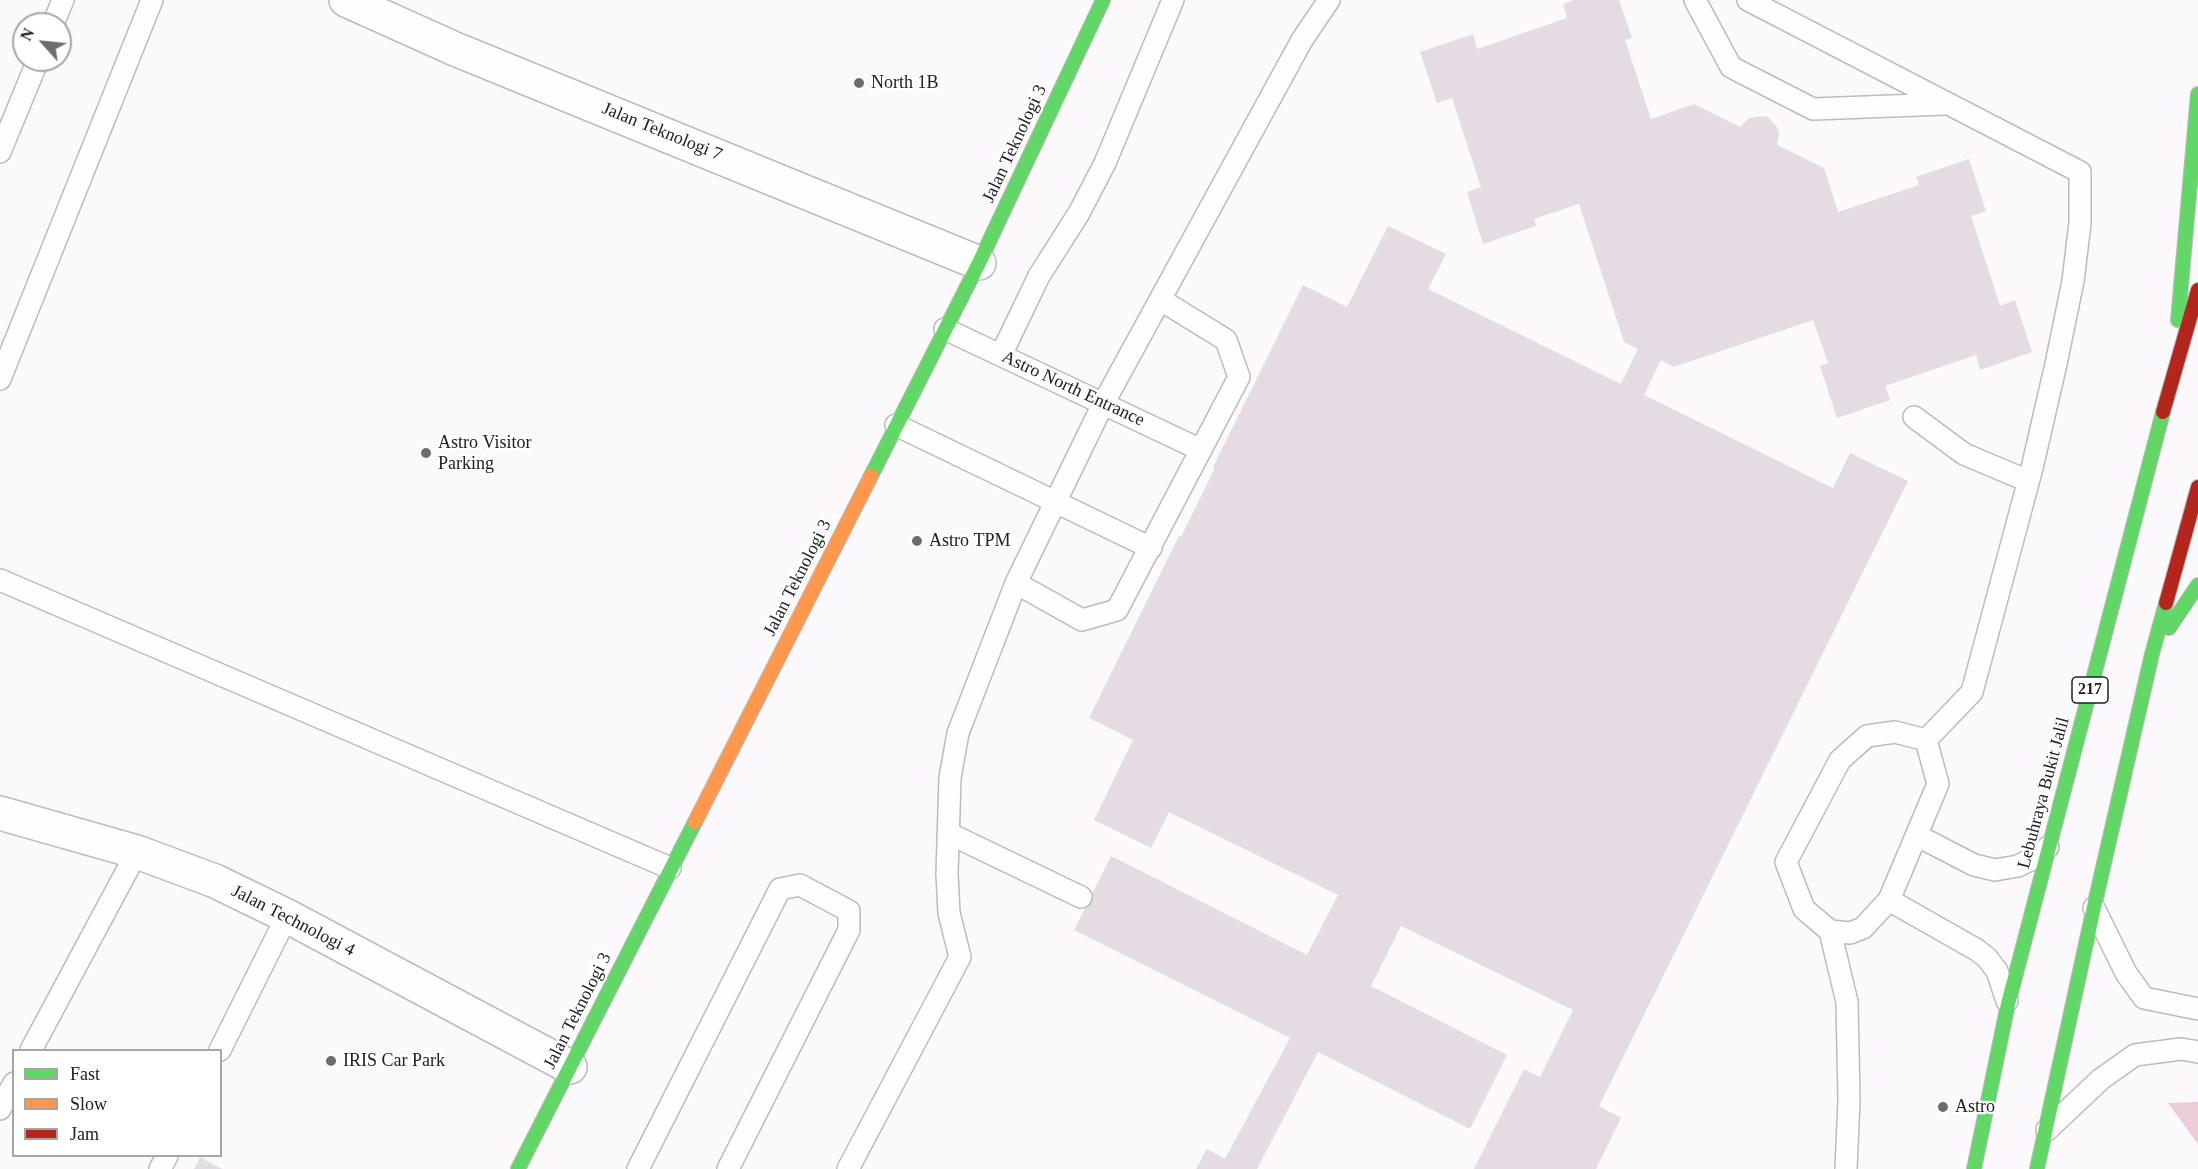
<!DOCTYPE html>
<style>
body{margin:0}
#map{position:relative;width:2198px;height:1169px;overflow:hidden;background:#fbf9fb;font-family:Georgia,serif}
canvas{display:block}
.legend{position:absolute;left:12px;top:1049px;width:210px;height:108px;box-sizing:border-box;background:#fff;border:2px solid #a7a6a7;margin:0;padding:8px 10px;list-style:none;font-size:18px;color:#222022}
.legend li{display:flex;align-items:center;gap:12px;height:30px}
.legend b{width:30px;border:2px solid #a7a6a7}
.north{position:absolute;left:12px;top:12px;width:60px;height:60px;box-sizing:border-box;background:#fff;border:2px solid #a7a6a7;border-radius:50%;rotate:297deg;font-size:16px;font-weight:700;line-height:24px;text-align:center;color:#222022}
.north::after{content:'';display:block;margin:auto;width:21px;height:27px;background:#6e6c6e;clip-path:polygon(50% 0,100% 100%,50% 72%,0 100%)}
</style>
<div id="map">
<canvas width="2198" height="1169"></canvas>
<ul class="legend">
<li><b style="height:8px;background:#63d668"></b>Fast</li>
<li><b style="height:8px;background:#ff974d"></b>Slow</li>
<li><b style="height:8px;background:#b3261e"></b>Jam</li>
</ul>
<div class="north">N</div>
</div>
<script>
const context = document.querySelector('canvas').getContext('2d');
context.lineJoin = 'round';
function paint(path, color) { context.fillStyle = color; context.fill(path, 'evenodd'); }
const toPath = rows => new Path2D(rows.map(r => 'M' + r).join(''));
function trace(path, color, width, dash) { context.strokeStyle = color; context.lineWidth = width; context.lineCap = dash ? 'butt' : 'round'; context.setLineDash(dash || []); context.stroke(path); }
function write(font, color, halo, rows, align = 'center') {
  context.font = font + ' Georgia,serif'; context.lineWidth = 4.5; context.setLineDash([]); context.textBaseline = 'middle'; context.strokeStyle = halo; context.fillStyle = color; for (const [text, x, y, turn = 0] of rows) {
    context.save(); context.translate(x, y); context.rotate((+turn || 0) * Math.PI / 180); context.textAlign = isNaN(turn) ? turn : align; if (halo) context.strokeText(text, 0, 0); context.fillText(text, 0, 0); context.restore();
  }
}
const forest = toPath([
 [2198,1102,2198,1144,2168,1103]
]);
const building = toPath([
 [1574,0,1619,0,1632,38,1625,40,1651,119,1694,104,1740,127,1749,118,1762,116,1768,117,1777,127,1779,133,1777,145,1824,168,1838,212,1919,185,1916,177,1969,159,1986,211,1971,216,2000,306,2015,300,2032,352,1980,370,1976,355,1885,386,1890,400,1837,418,1820,366,1828,363,1813,320,1674,367,1661,360,1644,395,1833,488,1850,453,1908,481,1599,1106,1621,1118,1596,1169,1474,1169,1524,1069,1540,1077,1573,1010,1401,926,1371,986,1507,1055,1470,1129,1318,1052,1257,1169,1196,1169,1207,1149,1225,1159,1290,1038,1074,930,1111,856,1307,955,1338,895,1169,812,1151,848,1094,820,1133,740,1089,718,1179,536,1181,537,1215,468,1213,467,1303,285,1347,307,1388,226,1446,254,1428,289,1621,384,1638,349,1624,342,1579,204,1534,219,1536,226,1483,244,1467,192,1481,187,1452,98,1437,103,1420,52,1473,34,1477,49,1567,18,1563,4],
 [200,1157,222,1169,194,1169]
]);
const lane = toPath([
 [1695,0,1731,67,1813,109,1945,104],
 [1748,0,2080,172,2080,223,2073,281,2056,364,2032,468,1972,692,1926,740],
 [53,24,63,0],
 [0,152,38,60],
 [945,329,1201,450],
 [1001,355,1039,276,1079,213,1105,163,1173,0],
 [0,379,152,0],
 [1914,417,1964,454,2028,481],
 [896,425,1151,548],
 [0,580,670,868],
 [1016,583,1082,620,1117,610,1239,377,1226,340,1161,300],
 [1895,732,1926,740,1938,784,1889,900,1863,928,1850,933,1830,931,1804,909,1786,862,1840,760,1867,736,1895,732],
 [948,833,1081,897],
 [1918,836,1974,865,1995,870,2018,866,2038,856,2048,847],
 [1889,900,1977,950,1987,958,1997,971,2007,1001],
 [2094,908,2126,973,2144,998,2198,1009],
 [1830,931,1847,1002,1849,1100,1846,1169],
 [31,1050,137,852],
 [220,1050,287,916],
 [0,1109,14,1083],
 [2047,1130,2101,1079,2135,1055,2181,1049,2198,1052],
 [160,1169,167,1156],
 [638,1169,780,889,800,885,849,911,849,930,728,1169],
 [848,1169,960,957,949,913,947,874,950,778,958,733,1016,583,1103,404,1302,40,1329,0]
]);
const street = toPath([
 [346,0,455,49,979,263],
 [0,813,137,852,215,881,287,916,570,1067]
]);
const fast = toPath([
 [2178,320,2198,94],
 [871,476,979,263,1103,0],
 [2169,628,2198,585],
 [518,1169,695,822],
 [1974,1169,2008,1004,2163,412],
 [2037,1169,2094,907,2152,654,2166,603]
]);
const slow = toPath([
 [695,822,871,476]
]);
const jam = toPath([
 [2163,412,2198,290],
 [2166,603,2198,487]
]);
const markers = [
 [859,83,6,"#6e6c6e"],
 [426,453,6,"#6e6c6e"],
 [917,541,6,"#6e6c6e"],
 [331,1061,6,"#6e6c6e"],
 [1943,1107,6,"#6e6c6e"]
];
const shields = [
 [2090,690,36]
];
const shieldNames = [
 ["217",2090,690]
];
const poiNames = [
 ["North 1B",871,83],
 ["Astro Visitor",438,443],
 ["Parking",438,464],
 ["Astro TPM",929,541],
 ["IRIS Car Park",343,1061],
 ["Astro",1955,1107]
];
const streetNames = [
 ["Jalan Teknologi 7",662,132,22],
 ["Jalan Teknologi 3",1015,144,-65],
 ["Astro North Entrance",1073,389,25],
 ["Jalan Teknologi 3",798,578,-63],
 ["Lebuhraya Bukit Jalil",2044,793,-75],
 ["Jalan Technologi 4",293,921,27],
 ["Jalan Teknologi 3",578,1011,-63]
];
paint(forest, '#ecccd6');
paint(building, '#e5dbe2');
trace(lane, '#bdbbbd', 24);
trace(street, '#bdbbbd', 36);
trace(fast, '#bdbbbd', 16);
trace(slow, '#bdbbbd', 16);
trace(jam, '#bdbbbd', 16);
trace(lane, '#fefefe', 21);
trace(street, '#fefefe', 33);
trace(fast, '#63d668', 14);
trace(slow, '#ff974d', 14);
trace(jam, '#b3261e', 14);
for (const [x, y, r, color] of markers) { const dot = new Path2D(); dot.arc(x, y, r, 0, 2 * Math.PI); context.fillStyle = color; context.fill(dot); trace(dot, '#fff', 2); }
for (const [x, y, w] of shields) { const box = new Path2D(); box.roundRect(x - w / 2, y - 13, w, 26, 4.5); context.fillStyle = '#fff'; context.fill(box); trace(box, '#222022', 1.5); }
write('bold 16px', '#222022', null, shieldNames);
write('18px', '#222022', '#fff', poiNames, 'left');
write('18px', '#222022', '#fff', streetNames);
</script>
